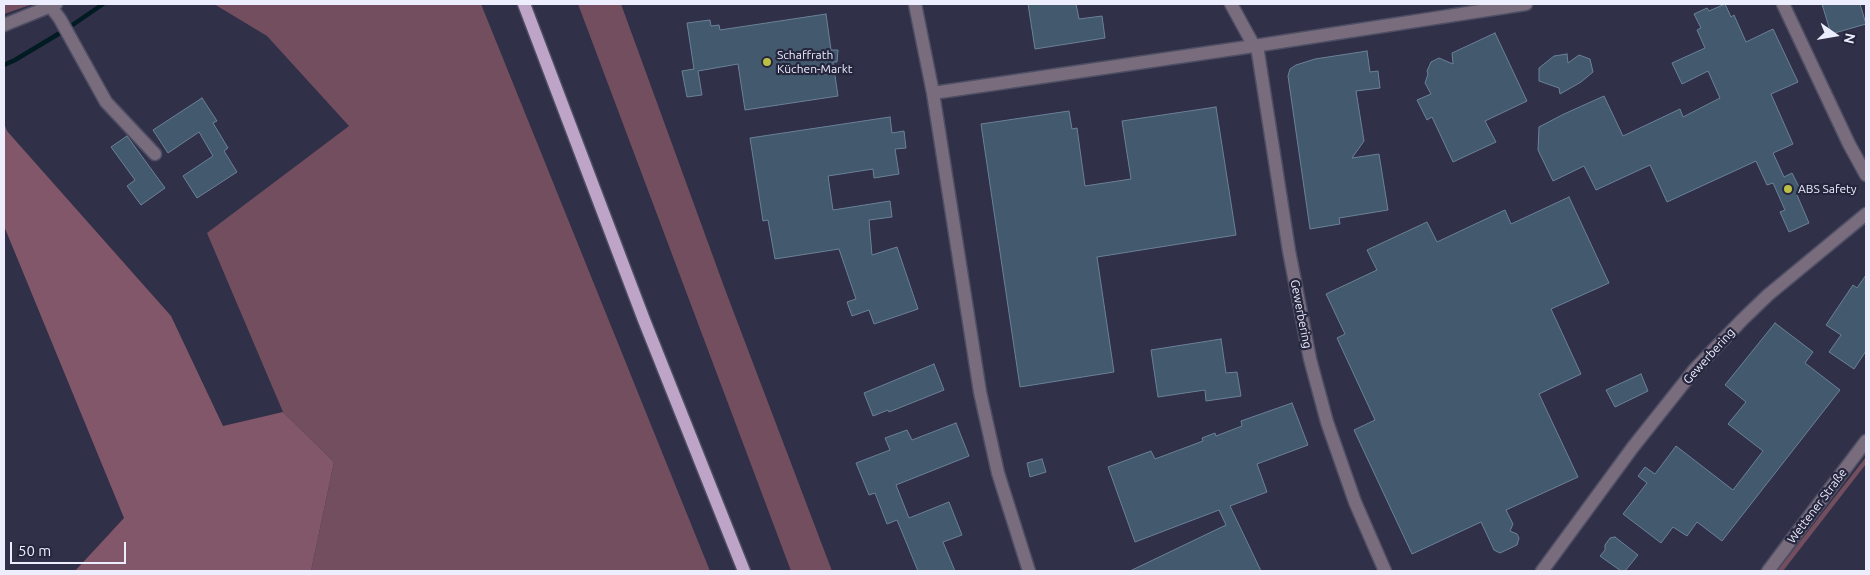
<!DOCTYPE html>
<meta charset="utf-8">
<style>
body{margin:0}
#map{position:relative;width:1870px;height:575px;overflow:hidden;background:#303048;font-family:Ubuntu,sans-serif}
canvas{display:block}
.frame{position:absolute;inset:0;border:5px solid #ecedfd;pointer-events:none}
.north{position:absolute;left:1810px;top:10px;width:50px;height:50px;-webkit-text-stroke:4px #26263e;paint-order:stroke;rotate:103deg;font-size:14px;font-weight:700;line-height:20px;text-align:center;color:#ecedfd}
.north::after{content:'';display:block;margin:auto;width:18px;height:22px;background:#ecedfd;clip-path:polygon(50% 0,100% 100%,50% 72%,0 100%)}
.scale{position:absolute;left:10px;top:542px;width:116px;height:22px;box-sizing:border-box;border:2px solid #ecedfd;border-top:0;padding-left:6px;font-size:15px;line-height:18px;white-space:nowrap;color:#ecedfd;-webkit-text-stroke:4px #26263e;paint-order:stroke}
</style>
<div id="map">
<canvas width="1870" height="575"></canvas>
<div class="frame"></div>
<div class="north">N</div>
<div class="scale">50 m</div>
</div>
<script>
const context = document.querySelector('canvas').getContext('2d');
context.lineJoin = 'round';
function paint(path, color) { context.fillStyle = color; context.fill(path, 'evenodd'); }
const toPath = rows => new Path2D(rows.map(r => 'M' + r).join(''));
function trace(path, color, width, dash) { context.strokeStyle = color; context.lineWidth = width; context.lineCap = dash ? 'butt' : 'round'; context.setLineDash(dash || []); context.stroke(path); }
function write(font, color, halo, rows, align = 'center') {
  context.font = font + ' Ubuntu,sans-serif'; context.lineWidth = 4.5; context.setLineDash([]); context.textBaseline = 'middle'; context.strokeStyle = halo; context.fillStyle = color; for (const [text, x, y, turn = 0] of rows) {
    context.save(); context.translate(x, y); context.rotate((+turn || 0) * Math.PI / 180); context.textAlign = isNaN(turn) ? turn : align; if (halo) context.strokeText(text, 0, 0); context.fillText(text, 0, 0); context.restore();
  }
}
const green = toPath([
 [4,4,33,4,4,14],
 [214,4,481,4,710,571,311,571,334,462,283,412,207,233,349,126,267,36],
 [578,4,621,4,726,292,832,571,791,571],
 [1866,457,1866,464,1783,571,1777,571]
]);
const forest = toPath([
 [4,123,7,131,171,316,223,426,283,412,334,462,311,571,75,571,124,518,4,226]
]);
const stream = toPath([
 [71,26,103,4],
 [4,65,15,60,60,33]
]);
const building = toPath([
 [1028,4,1076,4,1079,19,1102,16,1105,38,1035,49,1028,4],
 [1725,4,1731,17,1734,15,1746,42,1773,29,1798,82,1771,94,1793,144,1773,153,1784,177,1792,173,1802,193,1797,195,1809,223,1789,232,1780,212,1785,210,1773,183,1767,185,1756,161,1667,202,1650,165,1596,190,1584,166,1553,181,1538,150,1539,127,1564,114,1604,96,1623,136,1680,109,1683,117,1720,98,1708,71,1682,84,1672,63,1705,48,1697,30,1701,28,1694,14,1707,8,1709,11,1725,4],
 [1822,4,1860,4,1866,24,1831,34,1822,4],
 [826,14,831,50,838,50,837,62,833,62,838,96,745,110,738,64,698,71,702,95,687,97,682,71,694,69,687,23,710,20,711,26,719,25,720,30,826,14],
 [1495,33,1527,101,1485,121,1496,142,1453,162,1432,117,1427,120,1417,100,1431,94,1425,83,1428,74,1427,71,1431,62,1439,58,1453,64,1452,53,1495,33],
 [1367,51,1370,72,1378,71,1380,88,1356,91,1364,141,1352,158,1379,154,1388,210,1339,218,1340,224,1310,229,1288,76,1290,69,1296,65,1315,59,1367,51],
 [1567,54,1568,63,1579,55,1590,59,1593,72,1581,82,1560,94,1559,88,1539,81,1539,68,1554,56,1567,54],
 [202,98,217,121,213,123,228,148,224,151,237,172,197,198,183,176,213,156,199,132,168,153,153,130,202,98],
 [1216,107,1236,235,1097,257,1114,372,1020,387,981,124,1069,111,1072,129,1077,128,1085,186,1131,179,1122,121,1216,107],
 [890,117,892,133,904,131,906,148,895,149,899,174,874,178,873,169,828,176,833,210,890,201,892,217,869,220,872,255,897,247,918,309,874,324,869,310,852,316,847,302,856,299,839,249,775,259,768,220,763,221,750,138,890,117],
 [127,136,165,188,141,205,127,186,135,180,111,147,127,136],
 [1569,197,1609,283,1551,309,1581,374,1539,394,1578,477,1506,510,1513,524,1510,531,1517,534,1519,538,1517,545,1500,553,1494,550,1481,522,1412,554,1354,430,1375,420,1337,338,1345,334,1326,294,1377,270,1367,250,1427,222,1437,242,1505,210,1511,224,1569,197],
 [1866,275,1866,351,1854,369,1829,352,1841,335,1826,325,1853,285,1857,288,1866,275],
 [1775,323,1813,352,1805,363,1840,390,1722,541,1697,522,1687,536,1673,527,1661,543,1623,514,1647,483,1638,476,1645,467,1655,474,1676,446,1733,490,1763,451,1728,424,1746,402,1725,385,1775,323],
 [1221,339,1226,373,1237,372,1241,396,1206,401,1205,390,1158,397,1151,350,1221,339],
 [934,364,944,390,889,412,888,410,873,416,864,393,934,364],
 [1641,374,1648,391,1615,407,1606,390,1641,374],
 [1292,403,1308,445,1257,464,1267,492,1230,506,1261,571,1130,571,1226,525,1219,510,1135,542,1108,467,1151,451,1155,459,1203,441,1202,438,1215,433,1216,436,1242,426,1241,421,1292,403],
 [956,423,969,456,896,485,909,518,949,502,962,535,943,542,955,571,918,571,897,520,887,524,875,493,869,495,856,463,890,450,885,438,907,430,912,440,956,423],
 [1042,459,1046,472,1030,477,1027,463,1042,459],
 [1615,537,1638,555,1625,571,1621,571,1600,556,1605,550,1605,545,1610,538,1615,537]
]);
const minor = toPath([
 [915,4,933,93],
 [1231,4,1254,46],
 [1783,4,1849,144,1866,175],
 [51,7,60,19,106,102,155,154],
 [4,25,56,4],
 [1257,46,1289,251,1310,359,1327,422,1355,502,1385,571],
 [1029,571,998,473,980,392,933,93,1254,46,1526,4],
 [1542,571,1633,447,1695,369,1743,319,1768,295,1866,214],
 [1768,571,1866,441]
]);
const major = toPath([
 [524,4,644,320,744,571]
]);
const markers = [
 [767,62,5,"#bbc044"],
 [1788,189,5,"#bbc044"]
];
const poiNames = [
 ["Schaffrath",777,55],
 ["Küchen-Markt",777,69],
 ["ABS Safety",1798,189]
];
const streetNames = [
 ["Gewerbering",1301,314,79],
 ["Gewerbering",1709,356,-48],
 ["Wettener Straße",1817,506,-53]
];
paint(green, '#724e5e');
paint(forest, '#83576a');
trace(stream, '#001b21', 4.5);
paint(building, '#43596d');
trace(building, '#6b8198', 1);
trace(minor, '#4e4e65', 15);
trace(major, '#4e4e65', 15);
trace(minor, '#796d7d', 12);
trace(major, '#bea5c7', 12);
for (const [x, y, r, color] of markers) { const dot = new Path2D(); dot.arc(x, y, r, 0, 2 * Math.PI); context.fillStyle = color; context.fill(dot); trace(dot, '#26263e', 2); }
write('12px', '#ecedfd', '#26263e', poiNames, 'left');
write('12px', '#ecedfd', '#26263e', streetNames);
</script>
